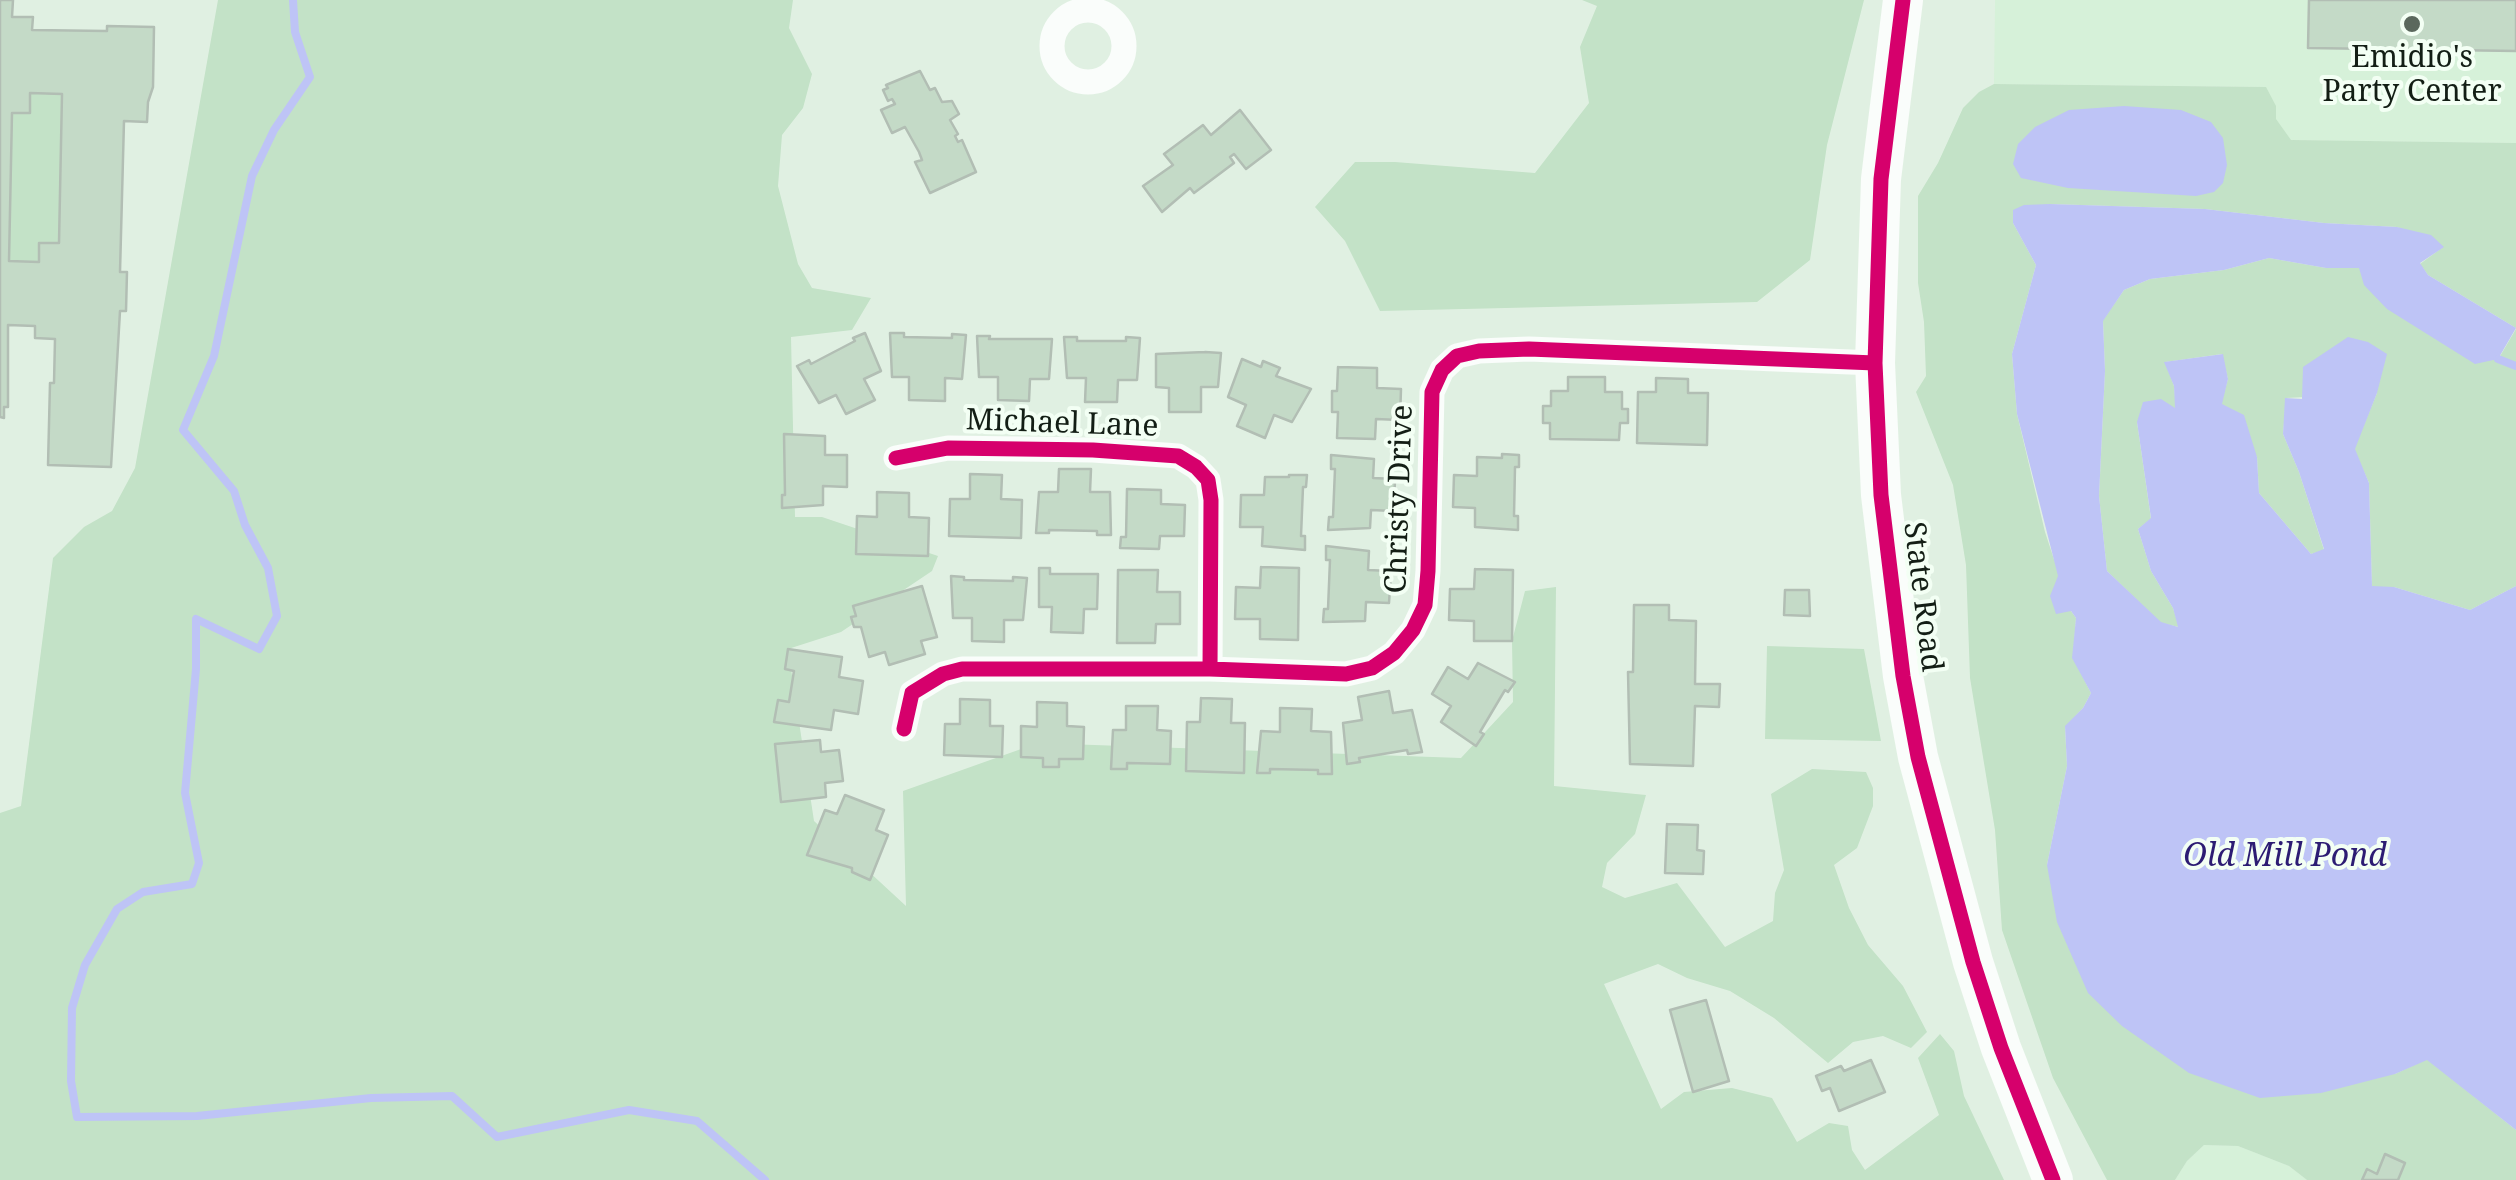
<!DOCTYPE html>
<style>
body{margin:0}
canvas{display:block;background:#e0f0e2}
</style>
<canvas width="2516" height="1180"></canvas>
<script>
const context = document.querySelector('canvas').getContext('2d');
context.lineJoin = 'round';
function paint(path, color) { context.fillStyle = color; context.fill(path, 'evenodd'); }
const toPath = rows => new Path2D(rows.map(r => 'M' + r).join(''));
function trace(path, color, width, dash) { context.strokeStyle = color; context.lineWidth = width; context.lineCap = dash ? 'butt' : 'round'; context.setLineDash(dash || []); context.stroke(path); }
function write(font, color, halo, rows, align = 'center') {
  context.font = font + ' "Noto Serif",serif'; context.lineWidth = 8; context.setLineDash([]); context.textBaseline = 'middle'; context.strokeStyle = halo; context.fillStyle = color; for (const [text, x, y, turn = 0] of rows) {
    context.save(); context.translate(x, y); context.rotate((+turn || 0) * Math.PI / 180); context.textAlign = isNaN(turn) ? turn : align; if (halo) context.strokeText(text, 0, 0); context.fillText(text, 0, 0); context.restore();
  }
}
const built = toPath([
 [1995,0,2516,0,2516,143,2265,140,2265,87,1994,84],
 [2204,1145,2238,1146,2289,1166,2307,1180,2175,1180,2187,1161]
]);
const green = toPath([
 [218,0,793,0,789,28,812,74,803,108,782,135,778,186,798,264,812,288,871,298,852,330,791,337,795,517,822,517,938,556,932,571,841,632,788,649,814,821,906,906,903,791,1038,743,1461,758,1513,702,1512,641,1525,591,1556,587,1554,786,1646,795,1635,834,1607,863,1602,887,1625,898,1677,883,1725,947,1773,921,1775,893,1784,870,1771,794,1812,769,1866,772,1873,788,1873,806,1857,848,1834,865,1849,908,1868,945,1903,986,1927,1032,1911,1048,1883,1036,1853,1042,1828,1063,1774,1018,1730,991,1687,978,1658,964,1604,984,1661,1109,1684,1092,1732,1088,1772,1098,1797,1142,1829,1123,1848,1126,1852,1150,1865,1170,1939,1115,1918,1058,1940,1034,1954,1051,1964,1096,2004,1180,0,1180,0,813,21,806,53,558,84,527,112,511,135,468],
 [1582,0,1864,0,1827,145,1810,260,1757,302,1380,311,1345,241,1315,207,1355,162,1395,162,1535,173,1589,103,1580,47,1597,6],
 [1994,84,2266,87,2276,106,2276,119,2291,140,2516,143,2516,328,2428,275,2420,264,2443,247,2397,227,2324,223,2205,209,2050,204,2013,223,2036,265,2012,354,2017,414,2045,532,2071,611,2076,618,2073,658,2091,693,2083,708,2065,727,2067,766,2047,865,2395,1074,2427,1059,2516,1130,2516,1180,2307,1180,2289,1166,2238,1146,2204,1145,2187,1161,2175,1180,2107,1180,2053,1078,2002,930,1995,830,1970,678,1966,565,1953,485,1916,392,1926,376,1924,322,1918,283,1918,196,1938,163,1963,108,1979,92],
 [30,93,62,94,59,243,39,243,39,262,9,261,12,113,30,113],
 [2269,258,2326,268,2360,268,2499,358,2516,329,2516,586,2470,610,2394,587,2372,587,2369,483,2354,449,2377,393,2286,398,2283,434,2299,472,2324,550,2311,554,2259,493,2257,457,2221,404,2228,379,2222,354,2165,362,2174,386,2176,409,2137,422,2151,519,2138,529,2151,571,2173,608,2179,627,2161,623,2107,571,2099,496,2105,371,2103,320,2124,290,2150,279,2224,270],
 [1767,646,1864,649,1881,741,1765,739]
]);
const water = toPath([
 [2124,106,2181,110,2211,122,2223,138,2227,165,2223,183,2214,192,2196,196,2068,188,2021,178,2013,164,2018,144,2035,127,2069,110],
 [2050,204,2205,209,2324,223,2397,227,2431,235,2444,247,2420,263,2428,275,2516,328,2498,359,2475,364,2387,309,2364,285,2359,268,2326,268,2269,258,2224,270,2150,279,2124,290,2103,321,2105,371,2099,496,2107,571,2161,622,2178,627,2173,608,2151,571,2138,529,2151,518,2137,422,2143,402,2161,399,2175,408,2174,386,2164,362,2223,354,2228,379,2222,404,2244,415,2257,457,2259,493,2311,554,2324,549,2299,472,2283,434,2285,398,2302,399,2303,367,2348,337,2368,342,2387,354,2377,393,2355,449,2369,483,2372,586,2394,587,2470,610,2516,586,2516,1130,2427,1060,2395,1074,2321,1093,2260,1098,2189,1073,2122,1026,2088,993,2057,922,2047,865,2067,766,2065,726,2083,708,2091,693,2072,658,2076,618,2071,611,2056,614,2050,596,2058,576,2017,414,2012,354,2036,265,2013,223,2013,210,2024,205]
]);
const stream = toPath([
 [293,0,295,32,310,77,274,130,252,176,214,356,183,430,234,491,245,525,268,568,277,616,259,649,196,619,196,669,185,793,199,863,192,884,143,892,117,909,85,965,72,1008,71,1081,77,1117,197,1116,371,1098,452,1096,497,1137,629,1110,697,1121,765,1180],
 [2498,359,2516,366]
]);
const building = toPath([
 [0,0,13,0,12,17,33,17,32,30,107,31,107,26,154,27,153,87,148,102,147,122,124,121,120,272,127,272,126,311,120,311,111,467,48,465,50,383,54,383,55,339,35,338,35,326,8,325,8,407,4,407,4,418,0,417,0,0],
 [30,93,62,94,59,243,39,243,39,262,9,261,12,113,30,113,30,93],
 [2309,0,2516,0,2516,51,2308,48,2309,0],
 [920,71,930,90,935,88,942,102,952,101,959,114,950,120,958,134,955,136,958,142,962,140,976,172,930,193,915,162,922,160,919,152,905,127,892,133,881,110,895,104,892,99,888,101,883,90,888,88,886,85,920,71],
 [1240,110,1271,150,1246,169,1234,154,1230,157,1234,163,1194,193,1190,188,1162,212,1143,186,1173,165,1164,154,1203,125,1211,135,1240,110],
 [865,333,881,371,864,379,875,400,846,414,836,395,819,403,797,366,809,360,811,364,855,341,853,338,865,333],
 [890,333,904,333,904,337,952,338,952,334,966,335,962,379,945,378,945,401,909,400,909,377,892,377,890,333],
 [977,336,990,336,989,339,1052,339,1049,379,1030,379,1029,401,998,400,998,377,979,377,977,336],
 [1064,337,1077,337,1077,341,1126,341,1126,337,1140,338,1137,380,1118,380,1117,402,1085,402,1086,378,1067,378,1064,337],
 [1205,352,1221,353,1218,387,1201,387,1201,412,1169,412,1169,388,1156,387,1156,354,1205,352],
 [1242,359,1261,367,1263,361,1280,368,1276,376,1311,389,1292,422,1274,415,1265,438,1237,426,1246,405,1228,397,1242,359],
 [1338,367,1377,368,1377,388,1401,389,1400,420,1376,419,1375,439,1337,438,1338,412,1332,412,1332,391,1337,391,1338,367],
 [1568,377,1605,377,1605,392,1622,392,1622,409,1628,409,1628,423,1620,423,1619,440,1550,439,1550,423,1543,423,1543,406,1551,406,1551,391,1568,391,1568,377],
 [1656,378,1688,379,1688,393,1708,393,1707,445,1637,443,1638,392,1656,392,1656,378],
 [784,434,825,436,825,455,847,455,847,487,823,486,823,505,782,508,782,495,785,495,784,434],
 [1502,454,1519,455,1519,467,1515,467,1514,516,1518,516,1518,530,1475,527,1475,508,1453,507,1454,475,1477,476,1477,457,1502,458,1502,454],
 [1331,455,1374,459,1373,478,1395,479,1394,511,1371,510,1370,528,1328,530,1329,517,1333,517,1335,469,1331,469,1331,455],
 [1059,469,1091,469,1090,492,1110,492,1111,535,1097,535,1097,531,1049,530,1049,533,1036,533,1039,492,1058,492,1059,469],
 [970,474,1002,475,1001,499,1022,500,1021,538,949,536,950,499,970,499,970,474],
 [1289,475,1307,475,1306,487,1303,487,1301,536,1305,536,1305,550,1262,546,1263,527,1240,527,1241,495,1264,495,1265,477,1289,477,1289,475],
 [1127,489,1161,490,1161,504,1185,505,1184,536,1160,536,1159,549,1120,548,1121,537,1126,537,1127,489],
 [877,492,909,493,909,517,929,518,928,556,856,554,857,516,877,517,877,492],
 [1326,546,1369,551,1368,570,1391,571,1389,603,1366,602,1365,621,1323,622,1324,609,1328,609,1330,560,1326,560,1326,546],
 [1261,567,1299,568,1298,640,1260,639,1260,619,1235,619,1236,587,1260,588,1261,567],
 [1039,568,1050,568,1050,574,1098,574,1097,609,1084,609,1083,633,1051,632,1052,607,1039,607,1039,568],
 [1475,569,1513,570,1512,641,1474,641,1474,621,1449,620,1450,589,1474,589,1475,569],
 [1118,570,1158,570,1157,592,1180,592,1180,624,1156,624,1155,643,1117,643,1118,570],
 [951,576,964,577,964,580,1013,581,1013,577,1027,578,1023,620,1004,620,1004,642,972,641,972,618,953,618,951,576],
 [922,586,937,637,921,641,925,654,889,665,885,652,869,657,861,627,854,627,851,617,856,616,853,606,922,586],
 [1785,590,1809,590,1810,616,1784,615,1785,590],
 [1634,605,1669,605,1669,620,1696,621,1695,684,1720,684,1719,707,1695,706,1693,766,1630,764,1628,672,1633,672,1634,605],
 [788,649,842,657,839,677,863,681,858,714,834,710,831,730,774,722,778,700,789,702,794,671,785,669,788,649],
 [1478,663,1515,682,1508,692,1505,690,1480,732,1484,734,1476,746,1441,722,1451,706,1432,694,1448,667,1468,679,1478,663],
 [1389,691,1393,713,1412,710,1422,752,1408,754,1407,750,1359,758,1360,762,1347,764,1343,723,1362,720,1358,697,1389,691],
 [1201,698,1232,699,1231,723,1245,723,1244,773,1186,771,1187,722,1200,722,1201,698],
 [960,699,990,700,990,726,1003,726,1002,757,944,755,945,724,960,724,960,699],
 [1037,702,1067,703,1067,726,1084,727,1083,759,1059,759,1059,767,1043,767,1043,758,1021,757,1021,726,1037,727,1037,702],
 [1126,706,1158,706,1157,730,1171,731,1170,764,1127,763,1127,769,1111,769,1113,730,1126,730,1126,706],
 [1280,708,1312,709,1311,731,1331,732,1332,774,1318,774,1318,770,1270,769,1270,773,1257,773,1261,731,1280,732,1280,708],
 [820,740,821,752,839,750,843,781,825,783,826,797,781,802,775,744,820,740],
 [845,795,884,810,876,830,888,835,870,880,852,872,852,868,807,855,825,810,837,814,845,795],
 [1667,824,1698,825,1697,850,1704,851,1703,874,1665,873,1667,824],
 [1706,1000,1729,1081,1693,1092,1670,1010,1706,1000],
 [1871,1060,1885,1092,1839,1111,1830,1088,1822,1091,1816,1076,1841,1066,1844,1071,1871,1060],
 [2385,1154,2405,1163,2398,1180,2362,1180,2367,1169,2377,1174,2385,1154]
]);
const minor = toPath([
 '1052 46a36 36 0 1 1 72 0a36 36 0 1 1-72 0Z',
 [896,458,948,448,1093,450,1178,456,1196,467,1208,480,1211,500,1210,669],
 [904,729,912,693,943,674,962,669,1210,669,1346,674,1372,668,1394,653,1413,630,1425,605,1428,571,1432,392,1442,370,1457,356,1479,351,1529,349,1875,363]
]);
const primary = toPath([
 [1903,0,1881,179,1875,363,1881,495,1903,676,1918,757,1973,962,2001,1048,2053,1180]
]);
const cycleway = toPath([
 [1903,0,1881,179,1875,363,1881,495,1903,676,1918,757,1973,962,2001,1048,2053,1180],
 [896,458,948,448,1093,450,1178,456,1196,467,1208,480,1211,500,1210,669],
 [904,729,912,693,943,674,962,669,1210,669,1346,674,1372,668,1394,653,1413,630,1425,605,1428,571,1432,392,1442,370,1457,356,1479,351,1529,349,1875,363]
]);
const markers = [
 [2412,24,10,"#5b685d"]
];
const poiNames = [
 ["Emidio's",2412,58],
 ["Party Center",2412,92]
];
const streetNames = [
 ["Michael Lane",1062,424,2],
 ["Christy Drive",1400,499,-88],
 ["State Road",1922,597,83]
];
const waterNames = [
 ["Old Mill Pond",2285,857]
];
paint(built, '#d6f1d9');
paint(green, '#c3e2c7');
paint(water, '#bec4f6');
trace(stream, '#bec4f6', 8);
paint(building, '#c4dac7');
trace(building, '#b2beb4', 2.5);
trace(minor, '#fafdfb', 25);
trace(primary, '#fafdfb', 40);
trace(cycleway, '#d6006c', 15);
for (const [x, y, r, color] of markers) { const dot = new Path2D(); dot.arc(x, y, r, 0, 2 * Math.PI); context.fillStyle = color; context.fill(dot); trace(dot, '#f3fff4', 4); }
write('30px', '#131e15', '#f3fff4', poiNames);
write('30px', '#131e15', '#f3fff4', streetNames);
write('italic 32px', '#2c1c73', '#f3fff4', waterNames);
</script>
